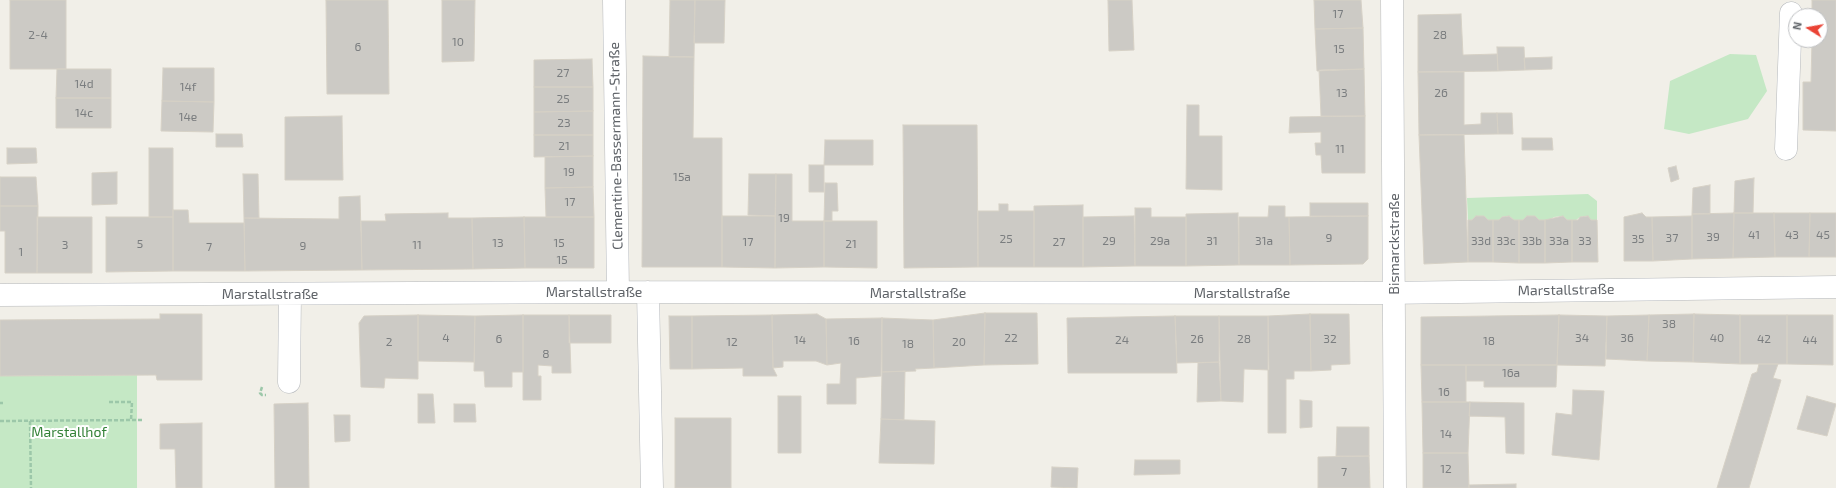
<!DOCTYPE html>
<meta charset="utf-8">
<style>
body{margin:0}
#map{position:relative;width:1836px;height:488px;overflow:hidden;background:#f1efe8;font-family:"Exo 2",sans-serif}
canvas{display:block}
.north{position:absolute;left:1788px;top:8px;width:40px;height:40px;box-sizing:border-box;background:#fff;border:1px solid #bfc1c3;border-radius:50%;rotate:281deg;font-size:11px;font-weight:700;line-height:16px;text-align:center;color:#5f6368}
.north::after{content:'';display:block;margin:auto;width:14px;height:18px;background:#ea4335;clip-path:polygon(50% 0,100% 100%,50% 72%,0 100%)}
</style>
<div id="map">
<canvas width="1836" height="488"></canvas>
<div class="north">N</div>
</div>
<script>
const context = document.querySelector('canvas').getContext('2d');
context.lineJoin = 'round';
function paint(path, color) { context.fillStyle = color; context.fill(path, 'evenodd'); }
const toPath = rows => new Path2D(rows.map(r => 'M' + r).join(''));
function trace(path, color, width, dash) { context.strokeStyle = color; context.lineWidth = width; context.lineCap = dash ? 'butt' : 'round'; context.setLineDash(dash || []); context.stroke(path); }
function write(font, color, halo, rows, align = 'center') {
  context.font = font + ' "Exo 2",sans-serif'; context.lineWidth = 4; context.setLineDash([]); context.textBaseline = 'middle'; context.strokeStyle = halo; context.fillStyle = color; for (const [text, x, y, turn = 0] of rows) {
    context.save(); context.translate(x, y); context.rotate((+turn || 0) * Math.PI / 180); context.textAlign = isNaN(turn) ? turn : align; if (halo) context.strokeText(text, 0, 0); context.fillText(text, 0, 0); context.restore();
  }
}
const green = toPath([
 [1730,54,1756,55,1767,91,1748,119,1689,134,1664,129,1670,81],
 [1588,194,1597,201,1597,220,1591,220,1587,216,1580,217,1576,220,1567,220,1563,216,1554,217,1550,220,1539,220,1535,216,1527,216,1523,220,1514,220,1509,216,1502,217,1499,220,1488,220,1484,216,1476,216,1472,220,1468,220,1467,198],
 [137,375,137,488,0,488,0,376]
]);
const building = toPath([
 [10,0,66,0,66,69,10,69,10,0],
 [326,0,388,0,389,94,327,94,326,0],
 [442,0,475,0,474,61,442,62,442,0],
 [670,0,695,0,694,57,669,57,670,0],
 [695,0,725,0,724,43,694,43,695,0],
 [1108,0,1132,0,1134,50,1109,51,1108,0],
 [1314,0,1361,0,1363,28,1315,29,1314,0],
 [1812,0,1836,0,1836,131,1803,130,1803,82,1811,82,1812,40,1820,40,1820,16,1812,16,1812,0],
 [1461,14,1463,55,1497,54,1498,71,1418,72,1418,15,1461,14],
 [1363,28,1364,69,1317,71,1315,29,1363,28],
 [1497,47,1524,47,1525,70,1498,71,1497,47],
 [643,56,694,57,693,138,722,138,722,267,642,267,643,56],
 [1552,57,1552,69,1525,70,1524,58,1552,57],
 [592,59,593,87,534,87,534,60,592,59],
 [163,68,214,68,214,102,162,101,163,68],
 [57,69,111,69,111,98,56,98,57,69],
 [1364,69,1365,116,1321,116,1319,70,1364,69],
 [1418,72,1464,72,1464,125,1481,124,1481,113,1497,113,1498,134,1419,135,1418,72],
 [534,87,593,87,593,111,534,112,534,87],
 [56,98,111,98,111,128,56,128,56,98],
 [162,101,214,102,213,132,161,131,162,101],
 [1187,105,1199,105,1199,136,1222,136,1222,190,1186,189,1187,105],
 [593,111,593,135,534,135,534,112,593,111],
 [1497,113,1512,113,1513,134,1498,134,1497,113],
 [342,116,343,180,285,180,285,117,342,116],
 [1365,116,1365,173,1322,173,1321,155,1316,155,1315,143,1321,143,1321,132,1289,133,1290,117,1365,116],
 [903,125,977,125,978,267,904,268,903,125],
 [216,134,242,134,243,147,216,147,216,134],
 [534,135,593,135,593,156,534,157,534,135],
 [1419,135,1464,135,1468,262,1424,264,1419,135],
 [1522,138,1552,138,1553,150,1522,150,1522,138],
 [825,140,873,140,873,165,824,165,825,140],
 [7,148,36,148,37,163,7,164,7,148],
 [149,148,173,148,173,217,149,217,149,148],
 [593,156,593,187,545,188,545,157,593,156],
 [809,165,824,165,824,192,809,192,809,165],
 [1676,166,1679,179,1671,182,1668,168,1676,166],
 [117,172,117,204,92,205,92,173,117,172],
 [243,174,258,174,259,218,244,218,243,174],
 [749,174,776,174,775,216,748,215,749,174],
 [776,174,792,174,792,221,824,221,824,267,775,268,776,174],
 [0,177,36,177,38,206,0,206,0,177],
 [1754,178,1753,213,1734,213,1735,181,1754,178],
 [825,183,837,183,838,211,832,211,832,221,824,221,825,183],
 [1710,185,1710,214,1692,214,1693,188,1710,185],
 [593,187,594,217,546,217,545,188,593,187],
 [360,196,362,270,245,271,244,218,339,219,339,197,360,196],
 [1310,203,1368,203,1368,216,1310,216,1310,203],
 [999,204,1008,204,1008,211,1034,211,1034,267,978,267,978,211,999,211,999,204],
 [1083,205,1083,267,1034,267,1034,206,1083,205],
 [0,206,38,206,37,273,5,273,5,231,0,231,0,206],
 [1269,206,1285,206,1285,217,1289,217,1290,265,1239,265,1239,217,1268,217,1269,206],
 [1135,208,1151,208,1151,217,1186,217,1186,266,1135,266,1135,208],
 [173,210,188,210,189,223,244,223,245,271,173,271,173,210],
 [448,213,448,218,472,218,473,269,362,270,361,221,386,221,385,214,448,213],
 [1238,213,1239,265,1186,266,1186,214,1238,213],
 [1642,213,1646,217,1652,217,1653,261,1624,261,1624,217,1642,213],
 [1734,213,1733,258,1692,259,1692,214,1734,213],
 [1734,213,1774,213,1775,257,1733,258,1734,213],
 [1774,213,1810,213,1809,257,1775,257,1774,213],
 [1810,213,1836,213,1836,257,1809,257,1810,213],
 [722,216,775,216,775,268,722,267,722,216],
 [1134,216,1135,266,1083,267,1083,217,1134,216],
 [1368,216,1368,259,1363,264,1290,265,1289,217,1368,216],
 [1476,216,1484,216,1488,220,1493,220,1493,262,1468,262,1468,220,1472,220,1476,216],
 [1509,216,1514,220,1519,220,1519,263,1493,262,1493,220,1499,220,1502,217,1509,216],
 [1527,216,1535,216,1539,220,1545,220,1545,263,1519,263,1519,220,1523,220,1527,216],
 [1563,216,1567,220,1572,220,1572,262,1545,263,1545,220,1563,216],
 [1588,216,1591,220,1597,220,1598,262,1572,262,1572,220,1578,220,1580,217,1588,216],
 [1692,216,1692,259,1653,261,1652,217,1692,216],
 [37,217,92,217,92,273,37,273,37,217],
 [106,217,173,217,173,271,106,272,106,217],
 [524,217,525,268,473,269,472,218,524,217],
 [524,217,594,217,594,268,525,268,524,217],
 [824,221,877,221,877,268,824,267,824,221],
 [985,313,1037,313,1038,364,984,365,985,313],
 [985,313,984,365,934,368,933,320,985,313],
 [160,314,202,314,202,380,157,380,156,375,0,376,0,320,160,319,160,314],
 [817,314,826,319,827,365,816,361,783,361,783,367,773,368,772,315,817,314],
 [1310,314,1349,314,1350,364,1331,365,1331,370,1311,371,1310,314],
 [1310,314,1311,371,1294,371,1294,379,1286,379,1286,433,1268,433,1268,316,1310,314],
 [1694,314,1740,315,1740,364,1693,362,1694,314],
 [1694,314,1693,362,1647,361,1649,315,1694,314],
 [418,315,475,316,474,362,418,361,418,315],
 [418,315,418,379,385,378,384,388,361,387,359,323,364,316,418,315],
 [523,315,569,315,571,373,552,373,552,366,538,365,538,376,541,376,541,400,523,400,523,315],
 [523,315,523,372,512,372,512,387,485,387,484,371,474,371,475,316,523,315],
 [569,315,611,315,611,343,569,343,569,315],
 [772,315,773,368,777,376,743,376,743,368,692,369,692,316,772,315],
 [1559,315,1557,365,1421,365,1421,317,1559,315],
 [1559,315,1607,316,1605,366,1557,365,1559,315],
 [1649,315,1647,361,1606,359,1607,316,1649,315],
 [1740,315,1787,315,1787,364,1740,364,1740,315],
 [1787,315,1833,315,1833,365,1787,364,1787,315],
 [669,316,692,316,692,369,670,369,669,316],
 [1175,316,1219,316,1219,362,1177,363,1175,316],
 [1175,316,1177,373,1068,373,1067,318,1175,316],
 [1219,316,1268,316,1269,370,1244,369,1243,402,1221,401,1219,316],
 [882,318,881,376,856,378,856,404,827,404,827,384,840,384,841,363,827,365,826,319,882,318],
 [882,318,933,320,934,368,915,369,916,371,882,372,882,318],
 [1219,362,1221,401,1197,402,1198,363,1219,362],
 [1759,364,1778,364,1773,378,1781,380,1749,488,1717,488,1752,374,1757,372,1759,364],
 [1421,365,1466,365,1466,402,1422,402,1421,365],
 [1466,365,1557,365,1556,387,1484,387,1484,381,1466,381,1466,365],
 [905,371,904,420,881,419,882,372,905,371],
 [1573,390,1604,391,1599,460,1552,455,1556,413,1572,415,1573,390],
 [418,394,433,394,435,423,418,423,418,394],
 [778,396,801,396,801,453,778,453,778,396],
 [1807,396,1836,404,1827,436,1797,429,1807,396],
 [1300,400,1312,401,1312,427,1300,428,1300,400],
 [1422,402,1470,402,1468,453,1423,453,1422,402],
 [1470,402,1524,403,1524,454,1506,453,1505,417,1469,416,1470,402],
 [308,403,309,488,275,488,274,404,308,403],
 [454,404,475,404,476,422,454,422,454,404],
 [334,415,350,415,350,441,335,442,334,415],
 [675,418,731,418,731,488,675,488,675,418],
 [881,419,935,421,934,464,879,463,881,419],
 [202,423,202,488,176,488,175,449,160,449,160,424,202,423],
 [1337,427,1369,427,1369,456,1336,456,1337,427],
 [1423,453,1468,453,1469,488,1423,488,1423,453],
 [1369,456,1370,488,1318,488,1318,457,1369,456],
 [1135,460,1180,460,1180,474,1134,475,1135,460],
 [1052,467,1078,468,1077,488,1051,487,1052,467],
 [1516,484,1516,488,1469,488,1469,485,1516,484]
]);
const path = toPath([
 [262,387,260,393,262,395,266,395],
 [109,402,132,402,131,420],
 [0,403,3,403],
 [0,421,143,420],
 [30,421,31,488]
]);
const minor = toPath([
 [614,0,618,292],
 [1392,0,1395,488],
 [1786,149,1791,13],
 [648,292,652,488],
 [0,295,618,292,1384,293,1836,287],
 [289,382,290,294]
]);
const numberNames = [
 ["17",1338,14],
 ["2-4",38,35],
 ["28",1440,35],
 ["10",458,42],
 ["6",358,47],
 ["15",1339,49],
 ["27",563,73],
 ["14d",84,84],
 ["14f",188,87],
 ["13",1342,93],
 ["26",1441,93],
 ["25",563,99],
 ["14c",84,113],
 ["14e",188,117],
 ["23",564,123],
 ["21",564,146],
 ["11",1340,149],
 ["19",569,172],
 ["15a",682,177],
 ["17",570,202],
 ["19",784,218],
 ["41",1754,235],
 ["43",1792,235],
 ["45",1823,235],
 ["39",1713,237],
 ["9",1329,238],
 ["37",1672,238],
 ["25",1006,239],
 ["35",1638,239],
 ["29",1109,241],
 ["29a",1160,241],
 ["31",1212,241],
 ["31a",1264,241],
 ["33d",1481,241],
 ["33c",1506,241],
 ["33b",1532,241],
 ["33a",1559,241],
 ["33",1585,241],
 ["17",748,242],
 ["27",1059,242],
 ["13",498,243],
 ["15",559,243],
 ["5",140,244],
 ["21",851,244],
 ["3",65,245],
 ["11",417,245],
 ["9",303,246],
 ["7",209,247],
 ["1",21,252],
 ["15",562,260],
 ["38",1669,324],
 ["4",446,338],
 ["22",1011,338],
 ["34",1582,338],
 ["36",1627,338],
 ["40",1717,338],
 ["6",499,339],
 ["26",1197,339],
 ["28",1244,339],
 ["32",1330,339],
 ["42",1764,339],
 ["14",800,340],
 ["24",1122,340],
 ["44",1810,340],
 ["16",854,341],
 ["18",1489,341],
 ["2",389,342],
 ["12",732,342],
 ["20",959,342],
 ["18",908,344],
 ["8",546,354],
 ["16a",1511,373],
 ["16",1444,392],
 ["14",1446,434],
 ["12",1446,469],
 ["7",1344,472]
];
const streetNames = [
 ["Clementine-Bassermann-Straße",616,146,-91],
 ["Bismarckstraße",1394,244,-90],
 ["Marstallstraße",1566,290,-1],
 ["Marstallstraße",594,292],
 ["Marstallstraße",918,293],
 ["Marstallstraße",1242,293],
 ["Marstallstraße",270,294]
];
const parkNames = [
 ["Marstallhof",69,432]
];
paint(green, '#c5e8c5');
paint(building, '#cccac5');
trace(building, '#d6d1c6', 1);
trace(minor, '#b5b8bc', 23);
trace(path, '#9cc7a9', 2.5, [4, 2]);
trace(minor, '#fff', 22);
write('12px', '#7a7d7f', null, numberNames);
write('14px', '#5f6368', '#fff', streetNames);
write('14px', '#348238', '#fff', parkNames);
</script>
